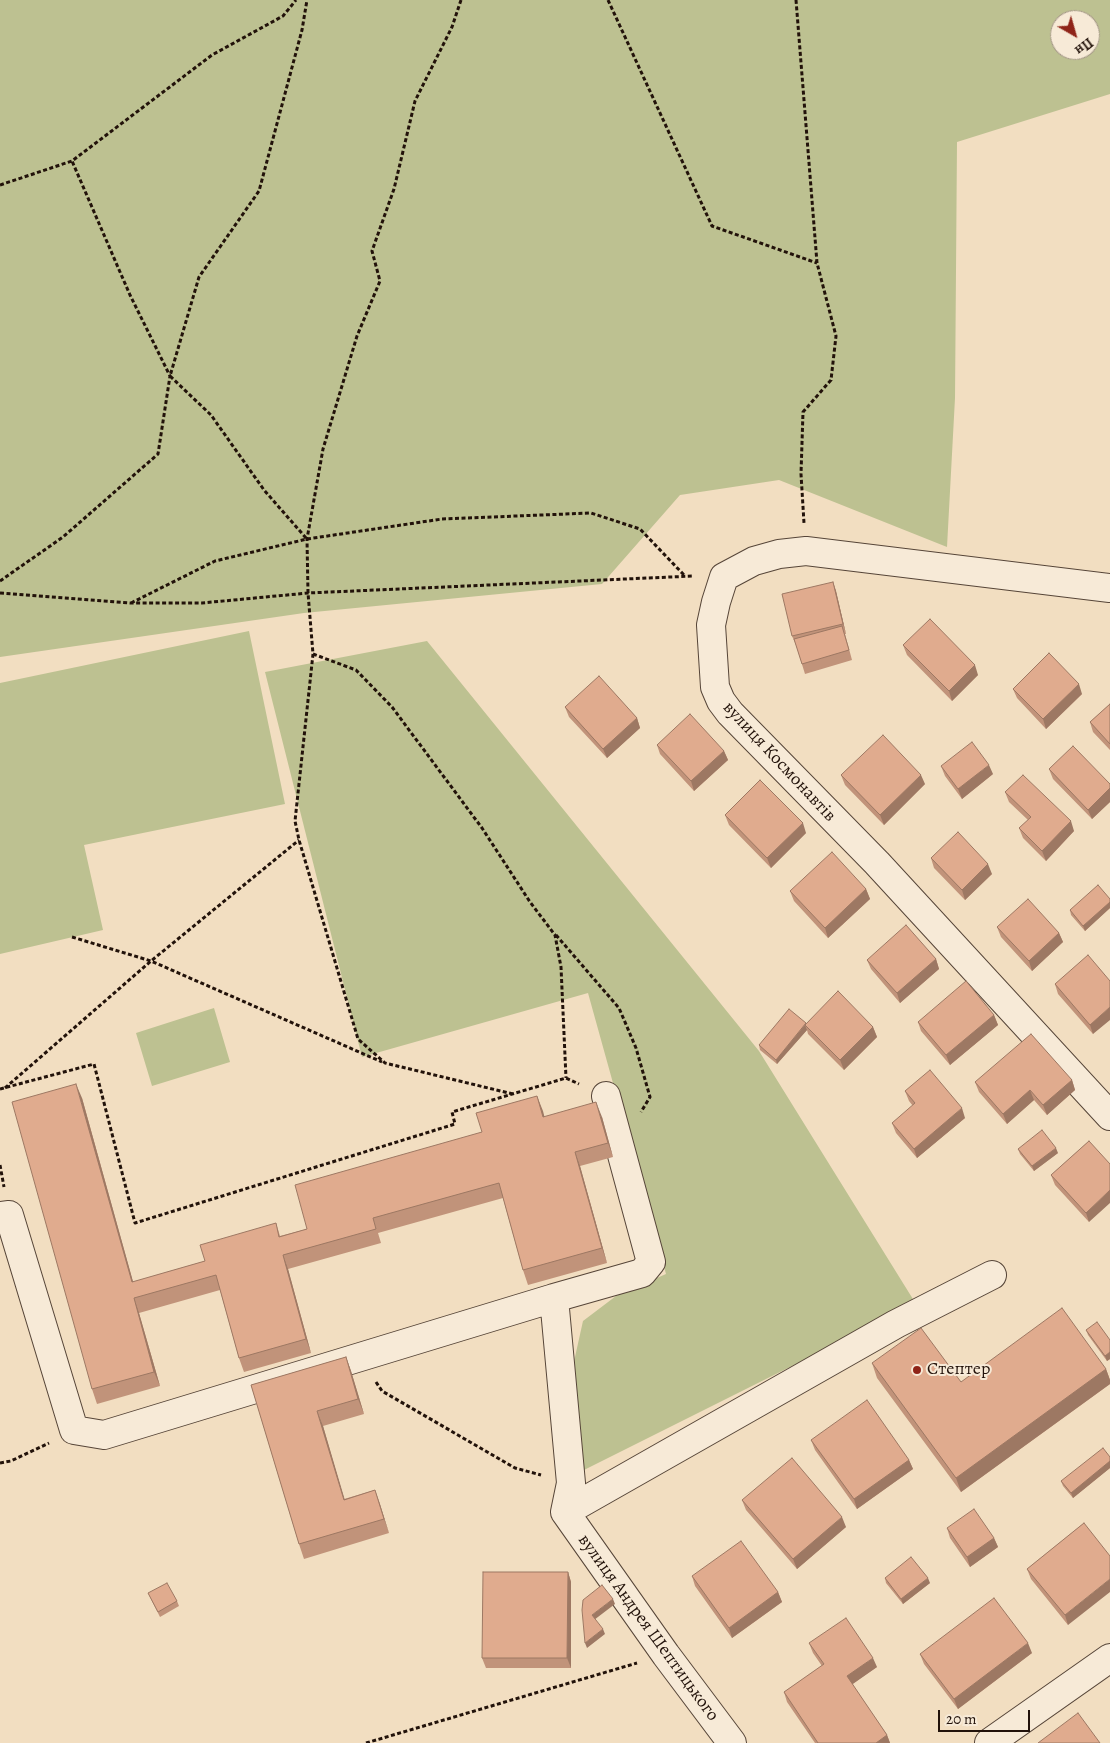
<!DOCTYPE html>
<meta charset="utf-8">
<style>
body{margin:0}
#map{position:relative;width:1110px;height:1743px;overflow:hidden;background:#f2dec1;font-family:Alegreya,serif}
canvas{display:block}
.north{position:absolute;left:1050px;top:10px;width:50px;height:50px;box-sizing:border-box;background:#f7ead7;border:1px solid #a29485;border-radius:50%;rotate:142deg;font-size:14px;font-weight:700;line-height:20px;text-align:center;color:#22120a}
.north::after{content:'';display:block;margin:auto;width:18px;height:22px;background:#8f2418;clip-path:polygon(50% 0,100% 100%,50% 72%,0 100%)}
.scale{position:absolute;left:938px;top:1710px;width:92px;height:22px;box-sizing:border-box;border:2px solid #22120a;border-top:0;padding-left:6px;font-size:15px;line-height:18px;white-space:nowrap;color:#22120a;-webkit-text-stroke:4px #f7ead7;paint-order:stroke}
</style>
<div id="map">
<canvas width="1110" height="1743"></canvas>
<div class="north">Пн</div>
<div class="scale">20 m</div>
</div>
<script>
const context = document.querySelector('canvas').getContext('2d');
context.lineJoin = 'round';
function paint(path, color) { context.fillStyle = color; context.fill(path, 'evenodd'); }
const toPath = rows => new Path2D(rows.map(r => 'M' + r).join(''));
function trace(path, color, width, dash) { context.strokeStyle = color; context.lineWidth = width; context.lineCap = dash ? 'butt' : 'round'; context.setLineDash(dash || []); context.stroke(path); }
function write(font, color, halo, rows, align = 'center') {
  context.font = font + ' Alegreya,serif'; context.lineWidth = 4; context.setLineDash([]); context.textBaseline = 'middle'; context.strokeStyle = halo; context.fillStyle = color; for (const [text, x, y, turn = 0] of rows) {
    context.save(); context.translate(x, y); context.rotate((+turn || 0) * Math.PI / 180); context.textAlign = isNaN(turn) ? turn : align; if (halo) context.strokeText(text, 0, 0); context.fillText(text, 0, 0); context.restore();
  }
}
const green = toPath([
 [0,0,1110,0,1110,94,957,142,955,398,947,547,779,480,680,495,602,584,304,613,0,657],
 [1060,20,1090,20,1090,50,1060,50],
 [249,631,285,804,84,845,103,930,0,954,0,683],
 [427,641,759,1051,916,1304,576,1474,569,1384,583,1321,616,1296,666,1274,588,993,362,1057,265,672],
 [214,1008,230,1062,152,1086,136,1033]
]);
const path = toPath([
 [461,0,452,27,415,101,394,189,372,251,380,281,357,336,323,449,307,539,308,593,313,654,295,821,299,840,358,1039,385,1063,513,1094],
 [608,0,712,226,817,263],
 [796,0,817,263,836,336,831,380,803,412,801,474,804,523],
 [0,185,72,161,212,55,283,16,296,0],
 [306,538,264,490,211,415,170,376,199,277,259,191,302,30,307,0],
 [0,581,63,537,158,454,170,376,130,295,72,161],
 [0,593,130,603,202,603,308,593,693,576],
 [131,603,215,561,307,539,442,519,591,513,640,529,684,575],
 [313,654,356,670,392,707,482,828,530,902,555,935,561,967,566,1078],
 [556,935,619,1008,636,1048,650,1097,641,1112],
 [72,937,151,961,382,1062],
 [5,1088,151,961,299,840],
 [0,1089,94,1064,135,1223,455,1124,452,1112,566,1078,579,1084],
 [0,1165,4,1187],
 [376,1382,382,1391,515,1468,541,1475],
 [0,1463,11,1461,49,1443],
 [366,1743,637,1663]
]);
const minor = toPath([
 [1110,588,806,551,779,554,754,561,724,577,716,602,711,625,715,687,721,701,730,713,877,863,1110,1116],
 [0,1216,9,1215,74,1430,104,1435,554,1298,571,1483,565,1512],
 [554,1298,642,1273,651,1262,606,1096],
 [565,1512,896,1324,992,1275],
 [565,1512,666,1655,732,1743],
 [989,1743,1110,1658]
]);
const wall = toPath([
 [833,582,836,591,846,634,845,634,852,660,805,674,796,645,792,636],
 [903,645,978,675,952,701,907,655],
 [1013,689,1082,694,1046,729,1017,698],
 [1110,704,1110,750,1093,732,1090,722],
 [565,707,637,718,640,728,607,758,569,717],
 [657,745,724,751,728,760,694,791,660,754],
 [941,766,993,774,962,799,945,776],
 [1049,769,1110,784,1110,802,1092,819,1053,779],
 [841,775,925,784,884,825,845,785],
 [1005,792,1074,831,1046,861,1023,838,1019,828,1028,820,1009,802],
 [725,815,806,833,771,868,729,825],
 [931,858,992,874,965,900,934,868],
 [866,889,870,899,828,938,794,901,790,891],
 [1110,899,1110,908,1085,931,1071,915,1070,910],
 [997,927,1059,933,1063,942,1032,971,1001,937],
 [936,959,939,969,900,1003,871,969,867,960],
 [1110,981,1093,1034,1058,994,1055,984],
 [994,1015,998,1025,950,1065,921,1031,918,1022],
 [806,1023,873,1027,877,1037,844,1070,808,1034,807,1030,777,1064,760,1050,759,1045],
 [1072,1080,1075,1090,1047,1115,1034,1100,1007,1124,979,1092,975,1082],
 [905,1091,965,1118,917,1158,896,1133,892,1123,913,1106,909,1101],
 [537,1096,544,1117,602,1117,613,1157,580,1166,607,1263,528,1285,523,1270,503,1198,378,1233,381,1243,288,1269,311,1353,244,1372,239,1358,220,1290,139,1313,160,1386,97,1404,92,1389,82,1098,133,1282,205,1261,276,1223,280,1236,307,1229,482,1132],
 [1089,1141,1089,1222,1055,1185,1051,1175],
 [1018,1149,1058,1153,1034,1171,1020,1154],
 [1086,1330,1110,1340,1110,1359,1107,1361,1088,1335],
 [346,1357,351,1371,364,1414,323,1426,344,1499,375,1490,389,1533,304,1559,299,1544,251,1385],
 [872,1363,961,1382,1106,1369,1110,1380,1110,1384,961,1492,877,1378],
 [811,1440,909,1460,913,1469,857,1509,815,1450],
 [1110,1457,1110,1468,1073,1498,1063,1486,1061,1481],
 [742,1500,846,1527,797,1569,746,1510],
 [1084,1523,1068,1625,1031,1579,1027,1569],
 [947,1528,994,1538,998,1547,970,1567,950,1538],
 [568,1572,571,1582,571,1668,486,1668,482,1658],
 [692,1576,778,1592,782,1602,732,1638,695,1586],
 [885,1578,930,1583,903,1604,886,1583],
 [148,1593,177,1601,179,1606,160,1617],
 [809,1643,877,1667,852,1684,887,1735,890,1743,815,1743,787,1702,784,1692,822,1666,813,1653],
 [1032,1653,958,1709,924,1664,920,1654]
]);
const shadedWall = toPath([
 [833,582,836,591,846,634,843,624],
 [975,665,978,675,952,701,949,691],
 [1079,684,1082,694,1046,729,1043,719],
 [637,718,640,728,607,758,603,749],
 [724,751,728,760,694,791,691,781],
 [989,765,993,774,962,799,958,789],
 [921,775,925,784,884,825,880,815],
 [1110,788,1110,802,1092,819,1088,810],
 [1071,821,1074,831,1046,861,1042,851],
 [803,823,806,833,771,868,767,858],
 [988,864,992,874,965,900,962,890],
 [866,889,870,899,828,938,825,928],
 [1110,902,1110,908,1085,931,1083,926],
 [1059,933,1063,942,1032,971,1029,961],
 [936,959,939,969,900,1003,897,993],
 [1110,1007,1110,1020,1093,1034,1090,1025],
 [994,1015,998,1025,950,1065,946,1055],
 [805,1025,807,1030,777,1064,776,1060],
 [873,1027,877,1037,844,1070,840,1060],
 [1072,1080,1075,1090,1047,1115,1043,1105],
 [76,1084,82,1098,137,1296,132,1282],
 [1030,1090,1034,1100,1007,1124,1003,1114],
 [537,1096,543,1111,548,1131,543,1117],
 [596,1102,602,1117,613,1157,608,1143],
 [962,1108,965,1118,917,1158,914,1149],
 [1056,1148,1058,1153,1034,1171,1032,1166],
 [575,1152,580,1166,607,1263,602,1248],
 [1110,1190,1110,1203,1089,1222,1086,1213],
 [283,1255,288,1269,311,1353,306,1339],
 [134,1298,139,1313,160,1386,154,1372],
 [1110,1352,1110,1359,1107,1361,1105,1356],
 [346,1357,351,1371,364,1414,358,1399],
 [1106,1369,1110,1380,1110,1384,961,1492,956,1478],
 [317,1411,323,1426,349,1514,344,1500],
 [909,1460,913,1469,857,1509,854,1499],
 [1110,1461,1110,1468,1073,1498,1071,1493],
 [375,1490,380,1504,389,1533,384,1519],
 [842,1517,846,1527,797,1569,793,1559],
 [994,1538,998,1547,970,1567,967,1557],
 [568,1572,571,1582,571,1668,567,1658],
 [928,1578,930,1583,903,1604,901,1599],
 [1110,1579,1110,1592,1068,1625,1065,1615],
 [778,1592,782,1602,732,1638,729,1628],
 [613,1599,615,1604,594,1620,592,1615],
 [603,1629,605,1634,587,1648,585,1643],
 [1028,1643,1032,1653,958,1709,954,1699],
 [873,1658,877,1667,850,1686,847,1676],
 [887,1735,890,1743,876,1743]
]);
const building = toPath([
 [833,582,843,624,792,636,782,594,833,582],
 [930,619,975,665,949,691,903,645,930,619],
 [842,626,849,650,802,664,794,639,842,626],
 [1049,653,1079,684,1043,719,1013,689,1049,653],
 [599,676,637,718,603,749,565,707,599,676],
 [1110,704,1110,744,1090,722,1110,704],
 [690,714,724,751,691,781,657,745,690,714],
 [883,735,921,775,880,815,841,775,883,735],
 [972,742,989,765,958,789,941,766,972,742],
 [1073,746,1110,784,1110,788,1088,810,1049,769,1073,746],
 [1023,775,1071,821,1042,851,1019,828,1031,817,1005,792,1023,775],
 [760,780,803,823,767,858,725,815,760,780],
 [958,832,988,864,962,890,931,858,958,832],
 [832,852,866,889,825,928,790,891,832,852],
 [1098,885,1110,899,1110,902,1083,926,1070,910,1098,885],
 [1028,899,1059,933,1029,961,997,927,1028,899],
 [906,925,936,959,897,993,867,960,906,925],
 [1088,955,1110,981,1110,1007,1090,1025,1055,984,1088,955],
 [966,981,994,1015,946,1055,918,1022,966,981],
 [838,991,873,1027,840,1060,805,1025,838,991],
 [789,1009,806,1023,776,1060,759,1045,789,1009],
 [1031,1034,1072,1080,1043,1105,1030,1090,1003,1114,975,1082,1031,1034],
 [930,1070,962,1108,914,1149,892,1123,915,1103,905,1091,930,1070],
 [76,1084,132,1282,205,1261,200,1245,276,1223,279,1237,307,1229,295,1185,482,1132,476,1113,537,1096,543,1117,596,1102,608,1143,575,1152,602,1248,523,1270,499,1183,373,1218,376,1229,283,1255,306,1339,239,1358,216,1275,134,1298,154,1372,92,1389,12,1102,76,1084],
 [1042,1130,1056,1148,1032,1166,1018,1149,1042,1130],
 [1089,1141,1110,1164,1110,1190,1086,1213,1051,1175,1089,1141],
 [1062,1308,1106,1369,956,1478,872,1363,921,1328,961,1382,1062,1308],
 [1097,1322,1110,1340,1110,1352,1105,1356,1086,1330,1097,1322],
 [346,1357,358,1399,317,1411,344,1500,375,1490,384,1519,299,1544,251,1385,346,1357],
 [867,1400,909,1460,854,1499,811,1440,867,1400],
 [1103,1448,1110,1457,1110,1461,1071,1493,1061,1481,1103,1448],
 [792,1458,842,1517,793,1559,742,1500,792,1458],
 [974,1509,994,1538,967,1557,947,1528,974,1509],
 [1084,1523,1110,1556,1110,1579,1065,1615,1027,1569,1084,1523],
 [741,1541,778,1592,729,1628,692,1576,741,1541],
 [911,1557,928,1578,901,1599,885,1578,911,1557],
 [483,1572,568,1572,567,1658,482,1658,483,1572],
 [167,1583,177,1601,158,1612,148,1593,167,1583],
 [602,1585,613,1599,592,1615,603,1629,585,1643,582,1610,583,1600,602,1585],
 [994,1598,1028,1643,954,1699,920,1654,994,1598],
 [846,1618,873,1658,847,1676,887,1735,876,1743,818,1743,784,1692,824,1664,809,1643,846,1618],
 [1078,1713,1100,1743,1038,1743,1078,1713]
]);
const markers = [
 [917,1370,5,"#8f2418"]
];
const streetNames = [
 ["вулиця Космонавтів",779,762,47],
 ["вулиця Андрея Шептицького",648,1628,54]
];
const poiNames = [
 ["Стептер",927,1370]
];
paint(green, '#bdc191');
trace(minor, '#564538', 30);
trace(path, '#22120a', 3, [4, 2.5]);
trace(minor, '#f7ead7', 28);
paint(wall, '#c1937a');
paint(shadedWall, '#9d7863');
paint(building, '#e0ab8e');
trace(building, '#9d7863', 1);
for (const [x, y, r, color] of markers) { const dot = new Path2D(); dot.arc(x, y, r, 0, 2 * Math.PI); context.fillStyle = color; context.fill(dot); trace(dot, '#f7ead7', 2); }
write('18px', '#22120a', '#f7ead7', streetNames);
write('18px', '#22120a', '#f7ead7', poiNames, 'left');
</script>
